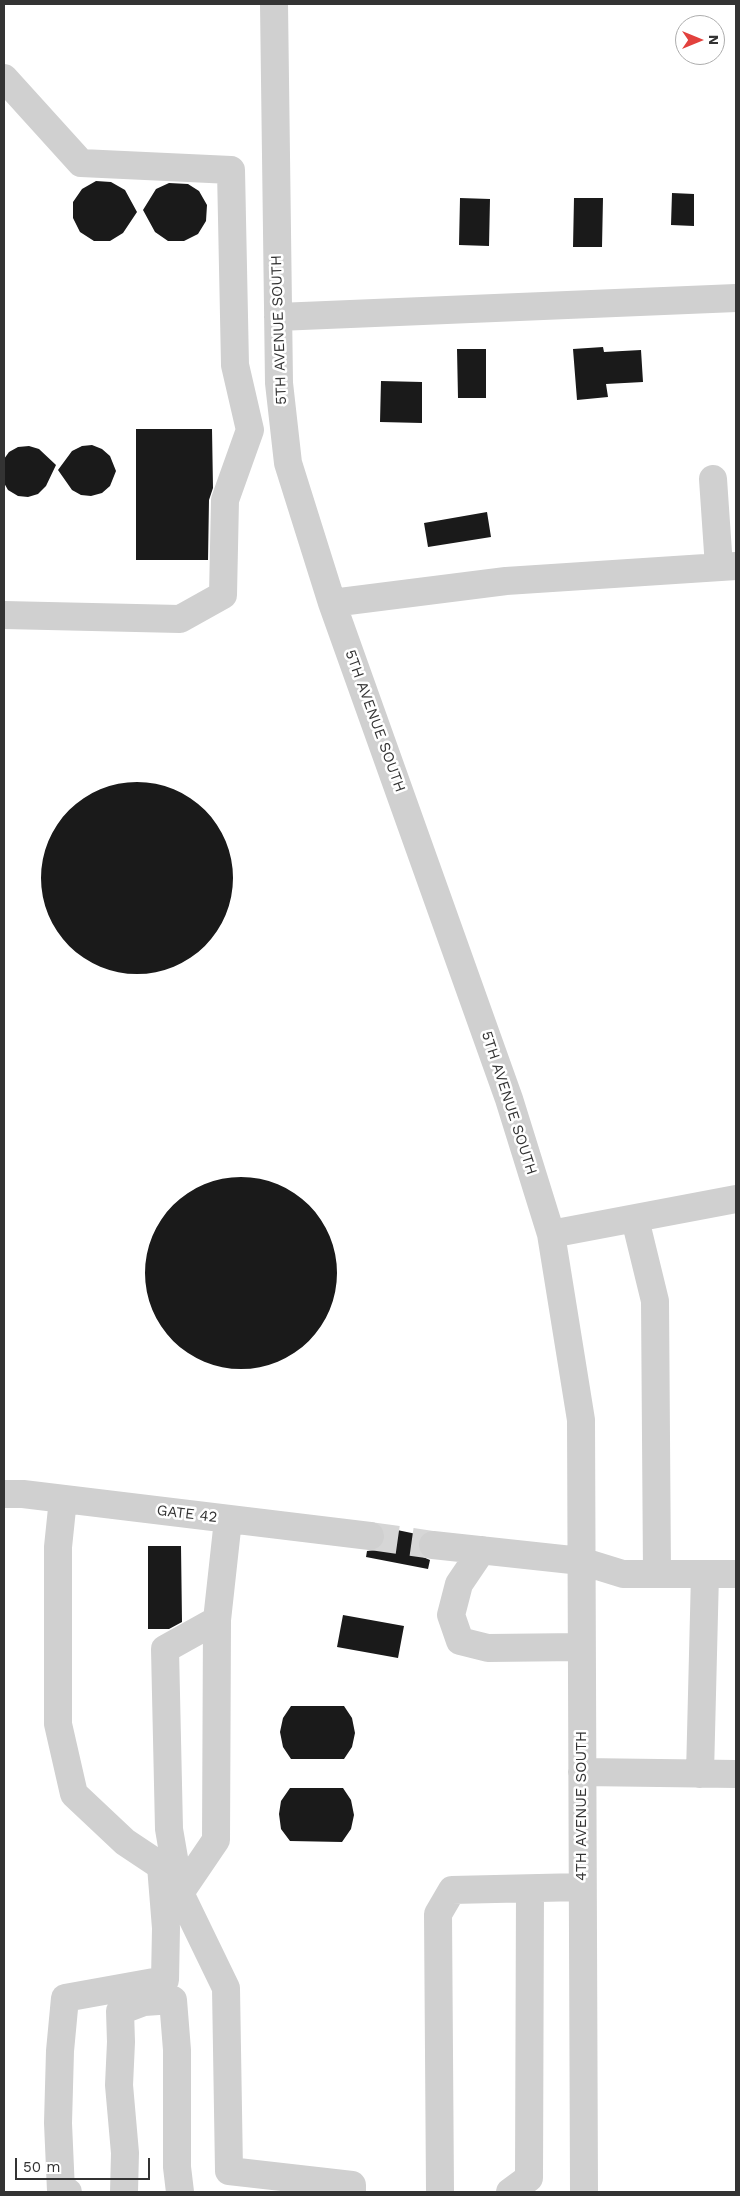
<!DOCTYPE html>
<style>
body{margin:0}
#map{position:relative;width:740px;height:2196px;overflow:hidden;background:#fff;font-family:"Work Sans",sans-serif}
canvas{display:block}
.frame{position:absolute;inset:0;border:5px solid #333;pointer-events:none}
.north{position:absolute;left:675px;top:15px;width:50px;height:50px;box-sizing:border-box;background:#fff;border:1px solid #adadad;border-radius:50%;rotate:90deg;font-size:14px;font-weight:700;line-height:20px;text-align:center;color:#333}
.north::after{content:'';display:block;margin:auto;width:18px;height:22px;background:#e2413d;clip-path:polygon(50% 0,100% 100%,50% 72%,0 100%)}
.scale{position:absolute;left:15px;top:2158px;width:135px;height:22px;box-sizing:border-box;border:2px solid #333;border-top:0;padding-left:6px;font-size:15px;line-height:18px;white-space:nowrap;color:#333;-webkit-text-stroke:4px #fff;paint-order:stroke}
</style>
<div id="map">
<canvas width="740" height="2196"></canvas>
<div class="frame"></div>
<div class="north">N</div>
<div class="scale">50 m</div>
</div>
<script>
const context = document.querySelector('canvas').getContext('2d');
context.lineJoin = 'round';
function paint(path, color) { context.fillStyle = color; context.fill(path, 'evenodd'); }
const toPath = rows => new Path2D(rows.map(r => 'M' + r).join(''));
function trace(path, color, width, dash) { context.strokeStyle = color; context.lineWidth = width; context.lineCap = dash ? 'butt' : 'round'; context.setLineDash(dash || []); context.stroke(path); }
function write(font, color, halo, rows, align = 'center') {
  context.font = font + ' "Work Sans",sans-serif'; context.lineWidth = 5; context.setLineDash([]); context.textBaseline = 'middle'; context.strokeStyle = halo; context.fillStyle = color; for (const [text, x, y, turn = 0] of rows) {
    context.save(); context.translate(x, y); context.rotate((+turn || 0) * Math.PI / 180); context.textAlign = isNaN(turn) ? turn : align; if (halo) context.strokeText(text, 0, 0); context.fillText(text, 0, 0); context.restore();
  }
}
const building = toPath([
 [96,181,111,182,125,190,137,212,123,233,110,241,94,241,80,232,73,218,73,202,82,189],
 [169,183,188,184,199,191,207,205,206,221,198,234,184,241,168,241,155,232,143,210,156,189],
 [672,193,694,194,694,226,671,225],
 [460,198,490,199,489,246,459,245],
 [574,198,603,198,602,247,573,247],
 [603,347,604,352,641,350,643,382,606,384,608,397,577,400,573,349],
 [457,349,486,349,486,398,458,398],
 [381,381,422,382,422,423,380,422],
 [136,429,212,429,213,488,209,500,208,560,136,560],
 [92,445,102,449,110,456,116,471,110,486,102,493,91,496,81,495,72,490,58,470,72,451,82,446],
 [29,446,39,449,56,465,46,486,38,494,28,497,18,496,8,490,4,483,4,459,9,452,18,447],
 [487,512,491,537,428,547,424,523],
 '41 878a96 96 0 1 1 192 0a96 96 0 1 1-192 0Z',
 '145 1273a96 96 0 1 1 192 0a96 96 0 1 1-192 0Z',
 [383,1527,421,1535,418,1543,419,1551,423,1557,430,1560,428,1569,366,1557,367,1551,376,1550,383,1545,386,1537],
 [148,1546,181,1546,182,1622,169,1629,148,1629],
 [343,1615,404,1626,398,1658,337,1647],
 [291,1706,344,1706,352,1718,355,1733,352,1747,344,1759,291,1759,283,1747,280,1732,283,1718],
 [290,1788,343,1788,351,1800,354,1815,351,1829,342,1842,290,1841,281,1829,279,1814,281,1801]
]);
const minorTunnel = toPath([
 [370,1536,433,1545]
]);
const minor = toPath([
 [274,4,279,383,288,463,332,603,509,1099,551,1234,581,1420,584,2192],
 [4,78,81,163,231,170,235,365,250,430,225,500,223,595,180,619,4,615],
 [278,317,736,298],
 [713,479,719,567],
 [332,603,506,581,736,566],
 [635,1219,655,1301,657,1574],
 [551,1234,736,1199],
 [4,1494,23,1494,370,1536],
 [63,1499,58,1547,58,1724,74,1794,125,1842,161,1866,166,1928,165,1980,65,1998,60,2051,58,2123,61,2191,68,2192],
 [228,1520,217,1620,165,1649,169,1829,180,1893,226,1988,229,2171,352,2185,352,2192],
 [433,1545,581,1561,623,1574,736,1574],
 [482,1550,459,1584,451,1615,460,1641,488,1648,581,1647],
 [582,1772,736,1774],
 [700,1774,705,1574],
 [180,1893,216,1840,217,1620],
 [124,2192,125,2153,119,2085,121,2042,120,2011,144,2002,173,2000,177,2050,177,2167,180,2192],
 [440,2192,438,1914,452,1890,582,1887],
 [510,2192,529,2178,530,1889]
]);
const streetNames = [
 ["5TH AVENUE SOUTH",279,330,-92],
 ["5TH AVENUE SOUTH",375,721,70],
 ["5TH AVENUE SOUTH",509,1103,72],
 ["GATE 42",187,1514,7],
 ["4TH AVENUE SOUTH",582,1806,-90]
];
paint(building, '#1a1a1a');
trace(minorTunnel, '#d6d6d6', 28, [28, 14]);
trace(minor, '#d0d0d0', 28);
write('15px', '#333', '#fff', streetNames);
</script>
